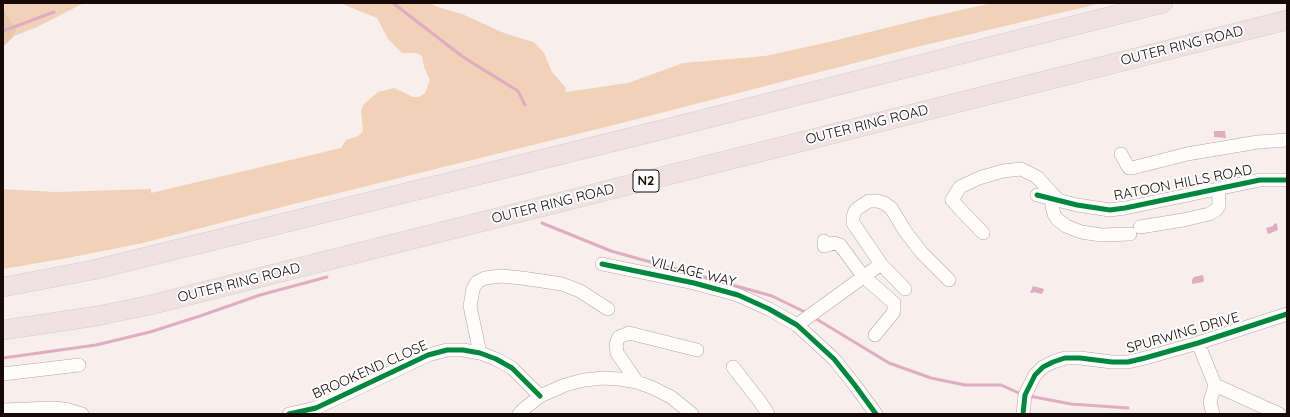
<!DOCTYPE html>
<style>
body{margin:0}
#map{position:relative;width:1290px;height:417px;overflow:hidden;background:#f8efed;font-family:Quicksand,sans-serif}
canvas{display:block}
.frame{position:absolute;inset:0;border:4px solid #160908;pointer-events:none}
</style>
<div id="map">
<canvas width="1290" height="417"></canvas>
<div class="frame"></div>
</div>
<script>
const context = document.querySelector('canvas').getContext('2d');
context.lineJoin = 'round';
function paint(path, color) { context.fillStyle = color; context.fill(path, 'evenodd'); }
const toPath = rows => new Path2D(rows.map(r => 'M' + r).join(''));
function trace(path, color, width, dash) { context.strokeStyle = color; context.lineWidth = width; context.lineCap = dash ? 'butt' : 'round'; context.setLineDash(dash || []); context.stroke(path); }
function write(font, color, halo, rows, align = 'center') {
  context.font = font + ' Quicksand,sans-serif'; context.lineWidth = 4; context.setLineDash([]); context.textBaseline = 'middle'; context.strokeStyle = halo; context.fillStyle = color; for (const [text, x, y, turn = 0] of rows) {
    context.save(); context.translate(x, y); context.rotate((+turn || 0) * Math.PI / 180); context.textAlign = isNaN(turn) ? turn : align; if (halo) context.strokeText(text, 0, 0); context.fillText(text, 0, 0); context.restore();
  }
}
const green = toPath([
 [3,3,84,3,37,27,14,36,17,29,3,10],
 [342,3,430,3,438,7,462,14,504,33,534,42,544,53,552,72,565,87,566,92,628,83,683,63,765,56,829,42,926,18,992,3,1102,3,921,46,614,125,298,203,143,243,62,259,3,269,3,189,55,192,151,189,151,193,341,148,346,140,358,136,363,131,361,110,364,104,378,92,394,88,413,97,419,97,425,93,430,80,424,67,422,56,416,53,402,53,388,39,377,18,342,4]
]);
const forest = toPath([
 [3,10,17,29,14,36,3,47]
]);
const water = toPath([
 [1214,131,1225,131,1226,138,1214,137],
 [1275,223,1277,224,1278,230,1268,234,1266,228,1273,226],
 [1203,275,1204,280,1203,282,1192,284,1192,280,1194,277],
 [1033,286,1044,289,1042,294,1033,292,1033,293,1030,293]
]);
const stream = toPath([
 [393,3,463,57,518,91,525,105],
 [3,31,54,12],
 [542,223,611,251,772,296,807,313],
 [813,317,889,363,931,378,965,385,1001,385,1021,394],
 [3,358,96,345,150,332,200,316,260,295,327,277],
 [1029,396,1071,404,1128,408]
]);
const minor = toPath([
 [1121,154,1127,165,1129,168,1132,168,1187,154,1258,142,1287,140],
 [1037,195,1077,205,1110,210,1125,208,1260,180,1287,180],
 [1052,198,1052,206,1054,214,1057,219,1066,226,1081,232,1101,235,1130,234],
 [1140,227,1183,220,1209,214,1216,210,1219,206,1219,201,1218,188],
 [983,233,959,208,952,200,960,187,979,178,1003,171,1021,169,1037,177,1058,200],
 [824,241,824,246,834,243,840,245,863,276,894,303,894,309,893,313,875,335],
 [602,264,694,283,738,295,769,309,797,325,834,359,854,384,876,414],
 [905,289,881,264,853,223,853,217,855,211,858,208,869,201,877,201,884,203,891,208,905,231,922,253,949,280],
 [797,325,881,264],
 [1198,343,1215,385,1279,414],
 [480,353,470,306,473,289,477,282,485,278,501,276,522,278,562,284,580,291,608,309],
 [733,367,761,403,768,414],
 [3,374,79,365],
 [637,382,617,353,616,344,619,337,629,333,697,350],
 [3,410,51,408,65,409,82,414],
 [289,414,316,408,428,355,447,350,463,350,480,353,496,359,512,368,540,396],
 [519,414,525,408,540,396,565,385,584,380,603,378,620,379,637,382,653,388,671,397,692,414],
 [1023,414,1025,395,1035,375,1043,367,1053,362,1065,358,1080,358,1112,362,1128,362,1145,358,1198,343,1287,314],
 [1213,414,1210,402,1215,385]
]);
const highway = toPath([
 [3,287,93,270,673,127,1163,3],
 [3,330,97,316,150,305,1287,20]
]);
const cycleway = toPath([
 [1037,195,1077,205,1110,210,1125,208,1260,180,1287,180],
 [602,264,694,283,738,295,769,309,797,325,834,359,854,384,876,414],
 [289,414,316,408,428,355,447,350,463,350,480,353,496,359,512,368,540,396],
 [1023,414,1025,395,1035,375,1043,367,1053,362,1065,358,1080,358,1112,362,1128,362,1145,358,1198,343,1287,314]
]);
const shields = [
 [646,181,26]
];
const shieldNames = [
 ["N2",646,181]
];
const streetNames = [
 ["OUTER RING ROAD",1182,46,-14],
 ["OUTER RING ROAD",867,125,-14],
 ["RATOON HILLS ROAD",1183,183,-11],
 ["OUTER RING ROAD",553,204,-14],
 ["VILLAGE WAY",693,272,14],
 ["OUTER RING ROAD",239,283,-14],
 ["SPURWING DRIVE",1183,333,-16],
 ["BROOKEND CLOSE",370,370,-24]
];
paint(green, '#f1d1b8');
paint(forest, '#ebc8ac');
paint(water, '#e0acc2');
trace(stream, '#e0acc2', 3);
trace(minor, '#b1a6a5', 14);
trace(highway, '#d3cdcc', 20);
trace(minor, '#fefdfc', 13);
trace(highway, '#f0e1e4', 19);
trace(cycleway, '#00873e', 5);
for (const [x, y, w] of shields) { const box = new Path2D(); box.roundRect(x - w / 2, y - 11, w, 22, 3); context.fillStyle = '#fdfdfd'; context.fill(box); trace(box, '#160908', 1); }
write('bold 13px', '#160908', null, shieldNames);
write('14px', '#160908', '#fdfdfd', streetNames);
</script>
